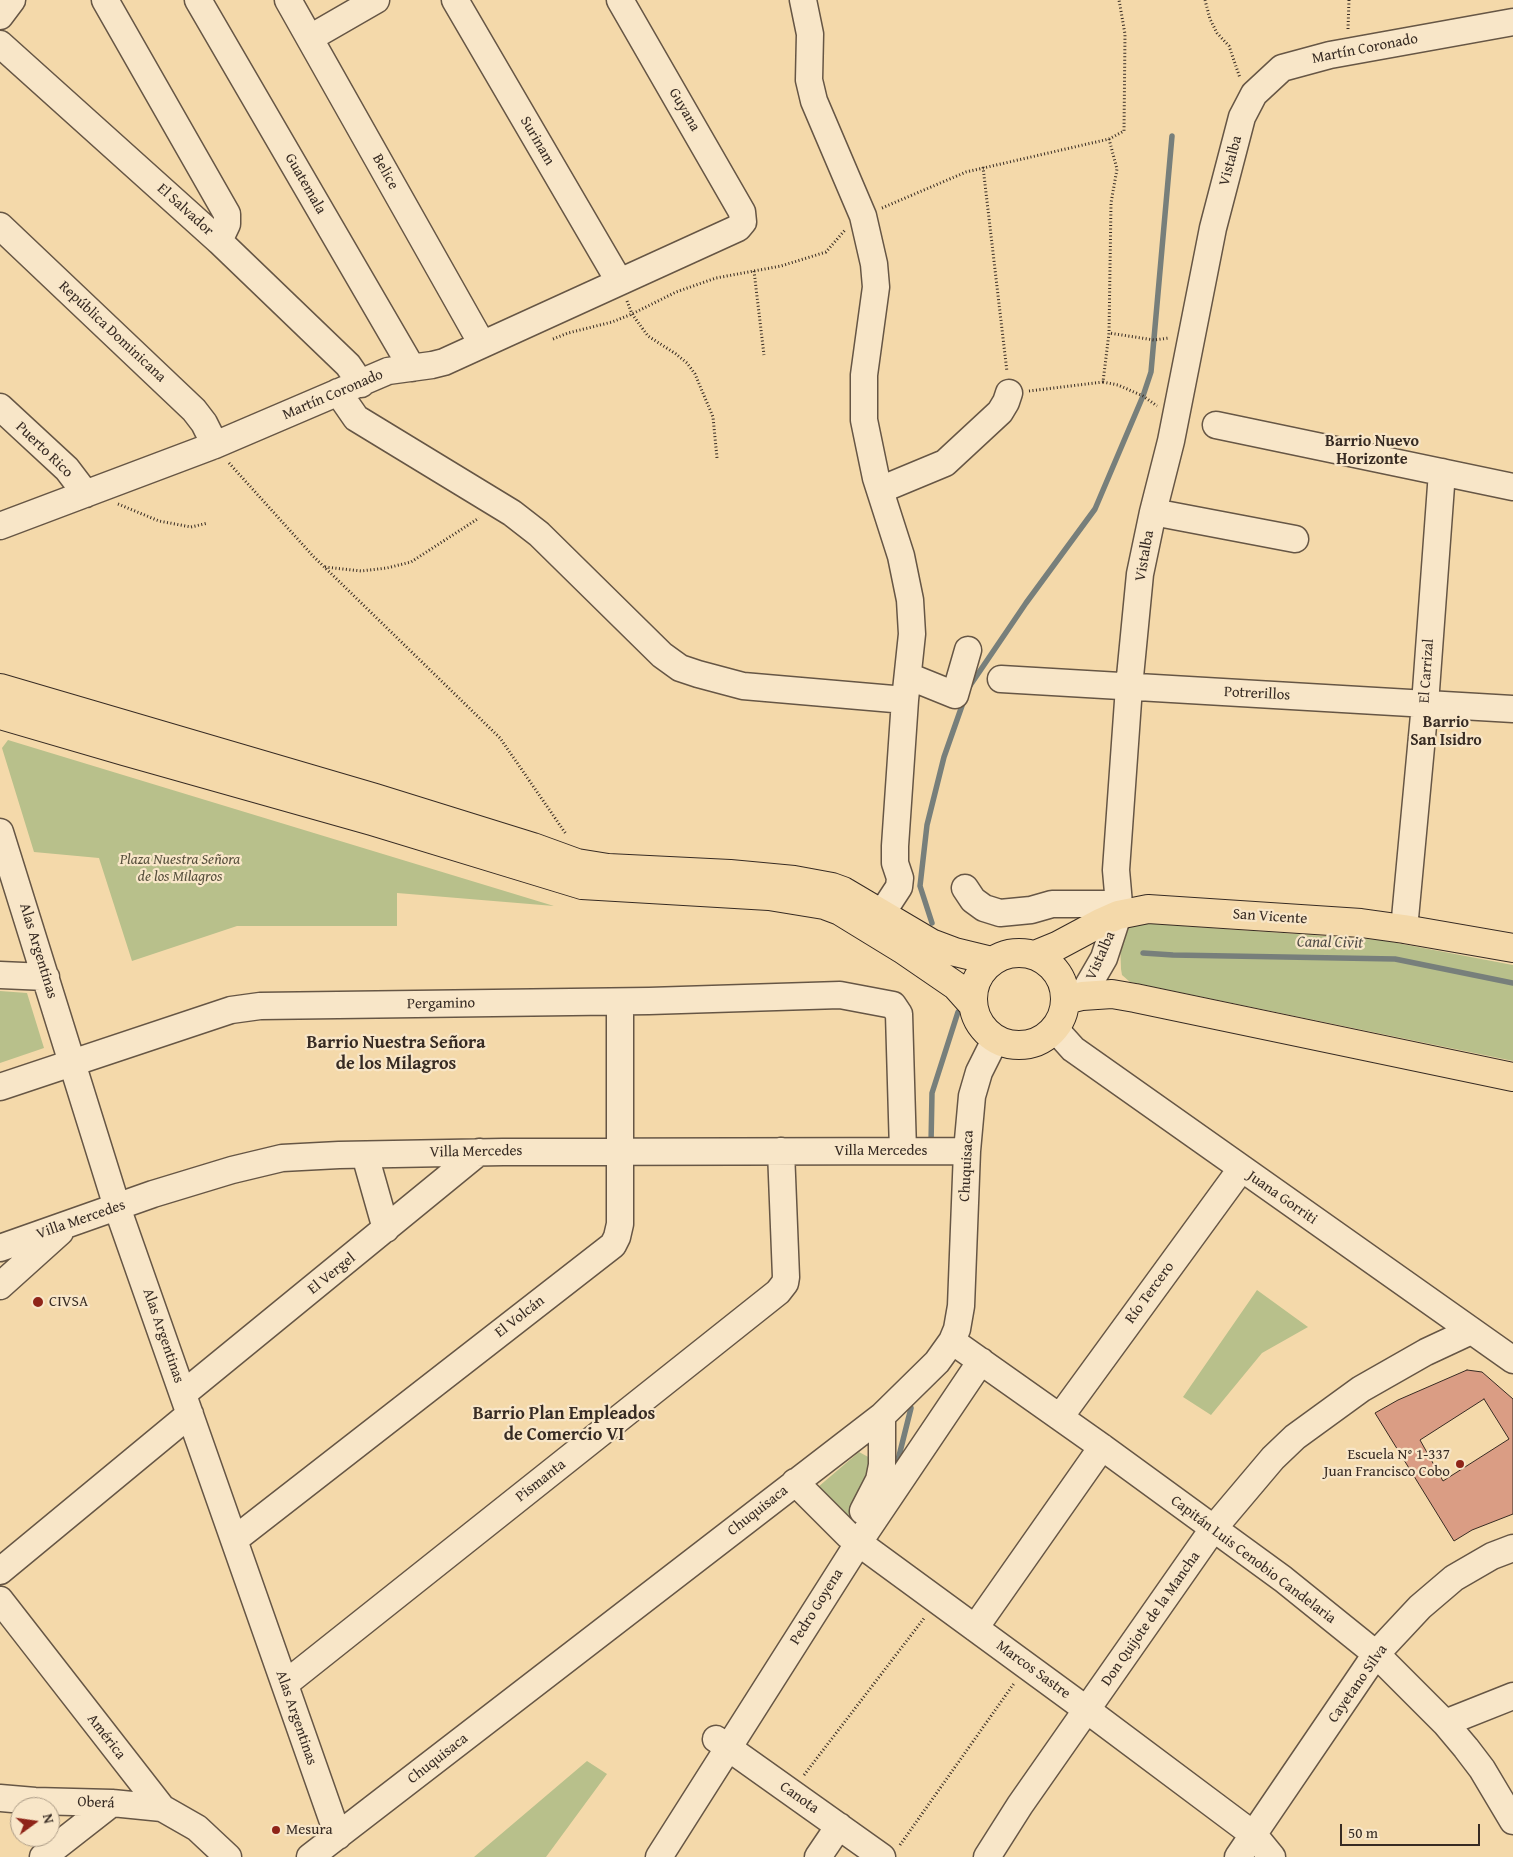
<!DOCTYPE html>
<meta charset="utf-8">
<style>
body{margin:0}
#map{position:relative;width:1513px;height:1857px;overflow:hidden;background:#f4d9aa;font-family:"Gentium Book Plus",serif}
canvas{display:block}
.north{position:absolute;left:10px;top:1797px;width:50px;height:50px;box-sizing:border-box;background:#f8e6c8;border:1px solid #ab9b86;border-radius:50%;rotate:76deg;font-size:14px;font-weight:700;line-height:20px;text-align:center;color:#372b23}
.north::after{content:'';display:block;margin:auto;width:18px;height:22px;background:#8f2418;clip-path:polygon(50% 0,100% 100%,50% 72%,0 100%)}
.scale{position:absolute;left:1340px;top:1824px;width:140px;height:22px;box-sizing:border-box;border:2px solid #372b23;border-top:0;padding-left:6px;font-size:15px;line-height:18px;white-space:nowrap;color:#372b23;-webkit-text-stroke:4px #f8e6c8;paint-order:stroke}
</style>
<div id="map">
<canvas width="1513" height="1857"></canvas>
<div class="north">N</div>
<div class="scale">50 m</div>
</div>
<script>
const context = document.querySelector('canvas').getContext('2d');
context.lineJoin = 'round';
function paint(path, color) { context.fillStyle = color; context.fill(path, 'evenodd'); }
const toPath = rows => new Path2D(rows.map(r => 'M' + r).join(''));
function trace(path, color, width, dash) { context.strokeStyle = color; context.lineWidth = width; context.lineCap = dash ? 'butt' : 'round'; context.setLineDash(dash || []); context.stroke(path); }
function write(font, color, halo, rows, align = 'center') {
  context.font = font + ' "Gentium Book Plus",serif'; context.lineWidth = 4.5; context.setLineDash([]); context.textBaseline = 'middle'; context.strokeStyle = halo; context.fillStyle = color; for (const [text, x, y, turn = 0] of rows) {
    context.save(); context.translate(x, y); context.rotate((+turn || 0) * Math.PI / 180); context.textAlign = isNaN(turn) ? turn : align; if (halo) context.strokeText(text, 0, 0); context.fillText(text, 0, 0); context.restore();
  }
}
const green = toPath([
 [8,740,554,906,397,893,397,926,237,926,132,961,99,858,34,852,2,748],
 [1141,923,1381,940,1513,965,1513,1061,1130,982,1122,975,1121,969,1120,940,1128,927],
 [0,991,27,993,44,1048,0,1063],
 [1257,1290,1308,1327,1262,1353,1211,1415,1183,1397],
 [859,1452,872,1459,871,1479,849,1517,818,1487],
 [587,1761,607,1774,546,1857,474,1857]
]);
const stream = toPath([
 [969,687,1026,603,1095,509,1143,396,1151,372,1172,136],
 [932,923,920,886,927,825,944,757,964,700],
 [1143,953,1173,955,1395,959,1513,983],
 [931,1144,932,1093,958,1012],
 [896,1468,911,1408]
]);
const building = toPath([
 [1467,1370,1482,1372,1513,1399,1513,1514,1472,1530,1454,1541,1375,1413,1398,1400,1467,1370],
 [1484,1399,1509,1439,1443,1481,1420,1440,1484,1399]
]);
const path = toPath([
 [1205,0,1210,19,1217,33,1229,46,1240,78],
 [1348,29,1349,0],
 [1109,139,1117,169,1111,203,1109,333],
 [983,167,1007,372],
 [882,208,966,172,1109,139,1124,131,1125,34,1119,0],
 [754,271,764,355],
 [627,301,632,314,648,336,676,354,687,363,695,374,713,417,717,458],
 [553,339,568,333,612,322,632,314,676,292,716,278,781,266,826,252,845,230],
 [1103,382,1118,385,1143,396,1157,406],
 [1029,391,1103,382,1109,333,1154,340,1169,338],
 [229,463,313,556,500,738,566,834],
 [118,504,159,521,191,527,208,523],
 [325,567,361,571,387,568,411,562,479,518],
 [804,1775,925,1617],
 [900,1845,1015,1682]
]);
const minor = toPath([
 [105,0,227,214,227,224,219,241],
 [198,0,412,368],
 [288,0,482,344],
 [455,0,619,281],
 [803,0,810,34,809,80,814,101,863,216,874,264,876,287,864,375,864,420,876,478,901,556,910,600,912,634,905,700,895,846,895,863,900,878,899,887,882,913],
 [0,16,12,0],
 [310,38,376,0],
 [0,44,219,241,348,365,361,384],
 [0,226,194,410,204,423,215,445],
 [338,392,356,418,512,513,539,534,662,655,680,668,698,674,743,686,905,700],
 [0,407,67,469,86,494],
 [1216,425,1513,487],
 [880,490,945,463,1000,412,1006,402,1009,393],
 [1153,512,1295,539],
 [0,526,215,445,388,371,432,365,444,362,738,228,743,222,742,212,620,0],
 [908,676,955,695,968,650],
 [1001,679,1513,709],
 [0,832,117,1207,338,1836],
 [965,888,973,900,984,908,1000,913,1031,910,1052,904,1119,904],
 [1404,929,1425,704,1442,472],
 [0,975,46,977],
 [1082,996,1104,958,1118,915,1119,904,1116,870,1129,687,1140,574,1153,512,1171,441,1213,228,1242,117,1254,94,1282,68,1330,55,1513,22],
 [1055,1029,1073,1049,1513,1360],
 [0,1087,231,1010,260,1006,649,1001,840,995,893,1005,899,1014,903,1151],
 [365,1155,386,1229],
 [0,1248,153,1194,232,1170,282,1158,339,1155,503,1152,967,1151],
 [0,1286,60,1232],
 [952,1341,1102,1447,1283,1579,1376,1654,1445,1723,1466,1748,1482,1769,1513,1821],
 [183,1394,479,1152],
 [1060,1417,1241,1169],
 [795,1482,848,1535,1087,1710,1254,1835,1272,1857],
 [863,1511,879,1480,882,1465,882,1416],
 [234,1540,613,1245,617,1237,620,1224,620,1002],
 [0,1571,190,1414],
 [0,1600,162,1808,197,1828,228,1857],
 [975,1628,1102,1447],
 [285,1684,778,1292,785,1283,786,1277,781,1151],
 [1445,1723,1513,1696],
 [716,1739,882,1857],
 [0,1798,35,1801,112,1803,162,1808],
 [43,1857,112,1803],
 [310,1857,882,1416,937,1362,952,1341,957,1329,961,1306,967,1151,972,1096,979,1072,995,1040],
 [659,1857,859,1542,981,1361],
 [818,1857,839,1826],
 [987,1857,1020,1805,1213,1529,1273,1458,1295,1437,1361,1389,1426,1352,1471,1331],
 [1238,1857,1376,1654,1420,1607,1454,1578,1492,1556,1513,1548]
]);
const major = toPath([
 [0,688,375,798,533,847,577,863,608,868,730,874,794,880,832,887,843,891,931,943,955,952,992,961],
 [0,715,124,751,372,821,582,885,769,896,824,905,840,911,902,949,956,986,973,1005],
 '973 999a46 46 0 1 1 92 0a46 46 0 1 1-92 0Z',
 [1035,955,1057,946,1100,923,1118,915,1148,909,1361,923,1404,929,1513,948],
 [1066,1000,1082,996,1112,994,1135,998,1513,1077]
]);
const markers = [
 [38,1302,6,"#8f2418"],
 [1460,1464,5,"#8f2418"],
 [276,1830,5,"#8f2418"]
];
const streetNames = [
 ["Martín Coronado",1365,49,-11],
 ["Guyana",684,110,60],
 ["Surinam",537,141,60],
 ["Vistalba",1231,161,-75],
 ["Belice",385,172,61],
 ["Guatemala",305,184,60],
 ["El Salvador",185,210,42],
 ["República Dominicana",112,332,43],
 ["Martín Coronado",333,395,-23],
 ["Puerto Rico",44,450,44],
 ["Vistalba",1145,556,-80],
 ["El Carrizal",1427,671,-86],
 ["Potrerillos",1257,694,3],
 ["San Vicente",1270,917,4],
 ["Alas Argentinas",38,951,73],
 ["Vistalba",1101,956,-66],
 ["Pergamino",441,1004,-1],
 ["Villa Mercedes",881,1151],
 ["Villa Mercedes",476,1152,-1],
 ["Chuquisaca",967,1166,-87],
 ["Juana Gorriti",1282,1198,35],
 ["Villa Mercedes",81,1220,-19],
 ["El Vergel",332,1274,-39],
 ["Río Tercero",1150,1293,-54],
 ["El Volcán",520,1317,-38],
 ["Alas Argentinas",163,1336,71],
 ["Pismanta",541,1481,-38],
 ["Chuquisaca",758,1511,-38],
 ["Capitán Luis Cenobio Candelaria",1253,1560,37],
 ["Pedro Goyena",817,1607,-58],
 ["Don Quijote de la Mancha",1151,1619,-55],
 ["Marcos Sastre",1033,1670,36],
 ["Cayetano Silva",1358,1684,-55],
 ["Alas Argentinas",296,1718,71],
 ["América",106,1737,52],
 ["Chuquisaca",438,1759,-38],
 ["Canota",799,1798,35],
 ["Oberá",96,1803,2]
];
const parkNames = [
 ["Plaza Nuestra Señora",180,860],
 ["de los Milagros",180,877]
];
const poiNames = [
 ["CIVSA",49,1302],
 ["Escuela N° 1-337",1450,1455,"right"],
 ["Juan Francisco Cobo",1450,1472,"right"],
 ["Mesura",286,1830]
];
const neighbourhoodNames = [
 ["Barrio Nuevo",1372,442],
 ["Horizonte",1372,460],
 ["Barrio",1446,723],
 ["San Isidro",1446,741]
];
const waterNames = [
 ["Canal Civit",1330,943,1]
];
const quarterNames = [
 ["Barrio Nuestra Señora",396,1043],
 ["de los Milagros",396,1064],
 ["Barrio Plan Empleados",564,1414],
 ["de Comercio VI",564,1435]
];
paint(green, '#b8c08b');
trace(stream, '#777f7b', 5.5);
paint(building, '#da9d84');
trace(building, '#372b23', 1);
trace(minor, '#665645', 29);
trace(major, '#372b23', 30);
trace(path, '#372b23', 3, [1, 2.5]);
trace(minor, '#f8e6c8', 26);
trace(major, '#f4d9aa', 28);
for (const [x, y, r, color] of markers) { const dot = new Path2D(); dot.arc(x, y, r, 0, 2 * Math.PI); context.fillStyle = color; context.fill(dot); trace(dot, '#f8e6c8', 2); }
write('15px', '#372b23', '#f8e6c8', streetNames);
write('italic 15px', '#57503d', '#f8e6c8', parkNames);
write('15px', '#372b23', '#f8e6c8', poiNames, 'left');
write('bold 16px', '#372b23', '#f8e6c8', neighbourhoodNames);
write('italic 16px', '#524e48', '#f8e6c8', waterNames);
write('bold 18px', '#372b23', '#f8e6c8', quarterNames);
</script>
